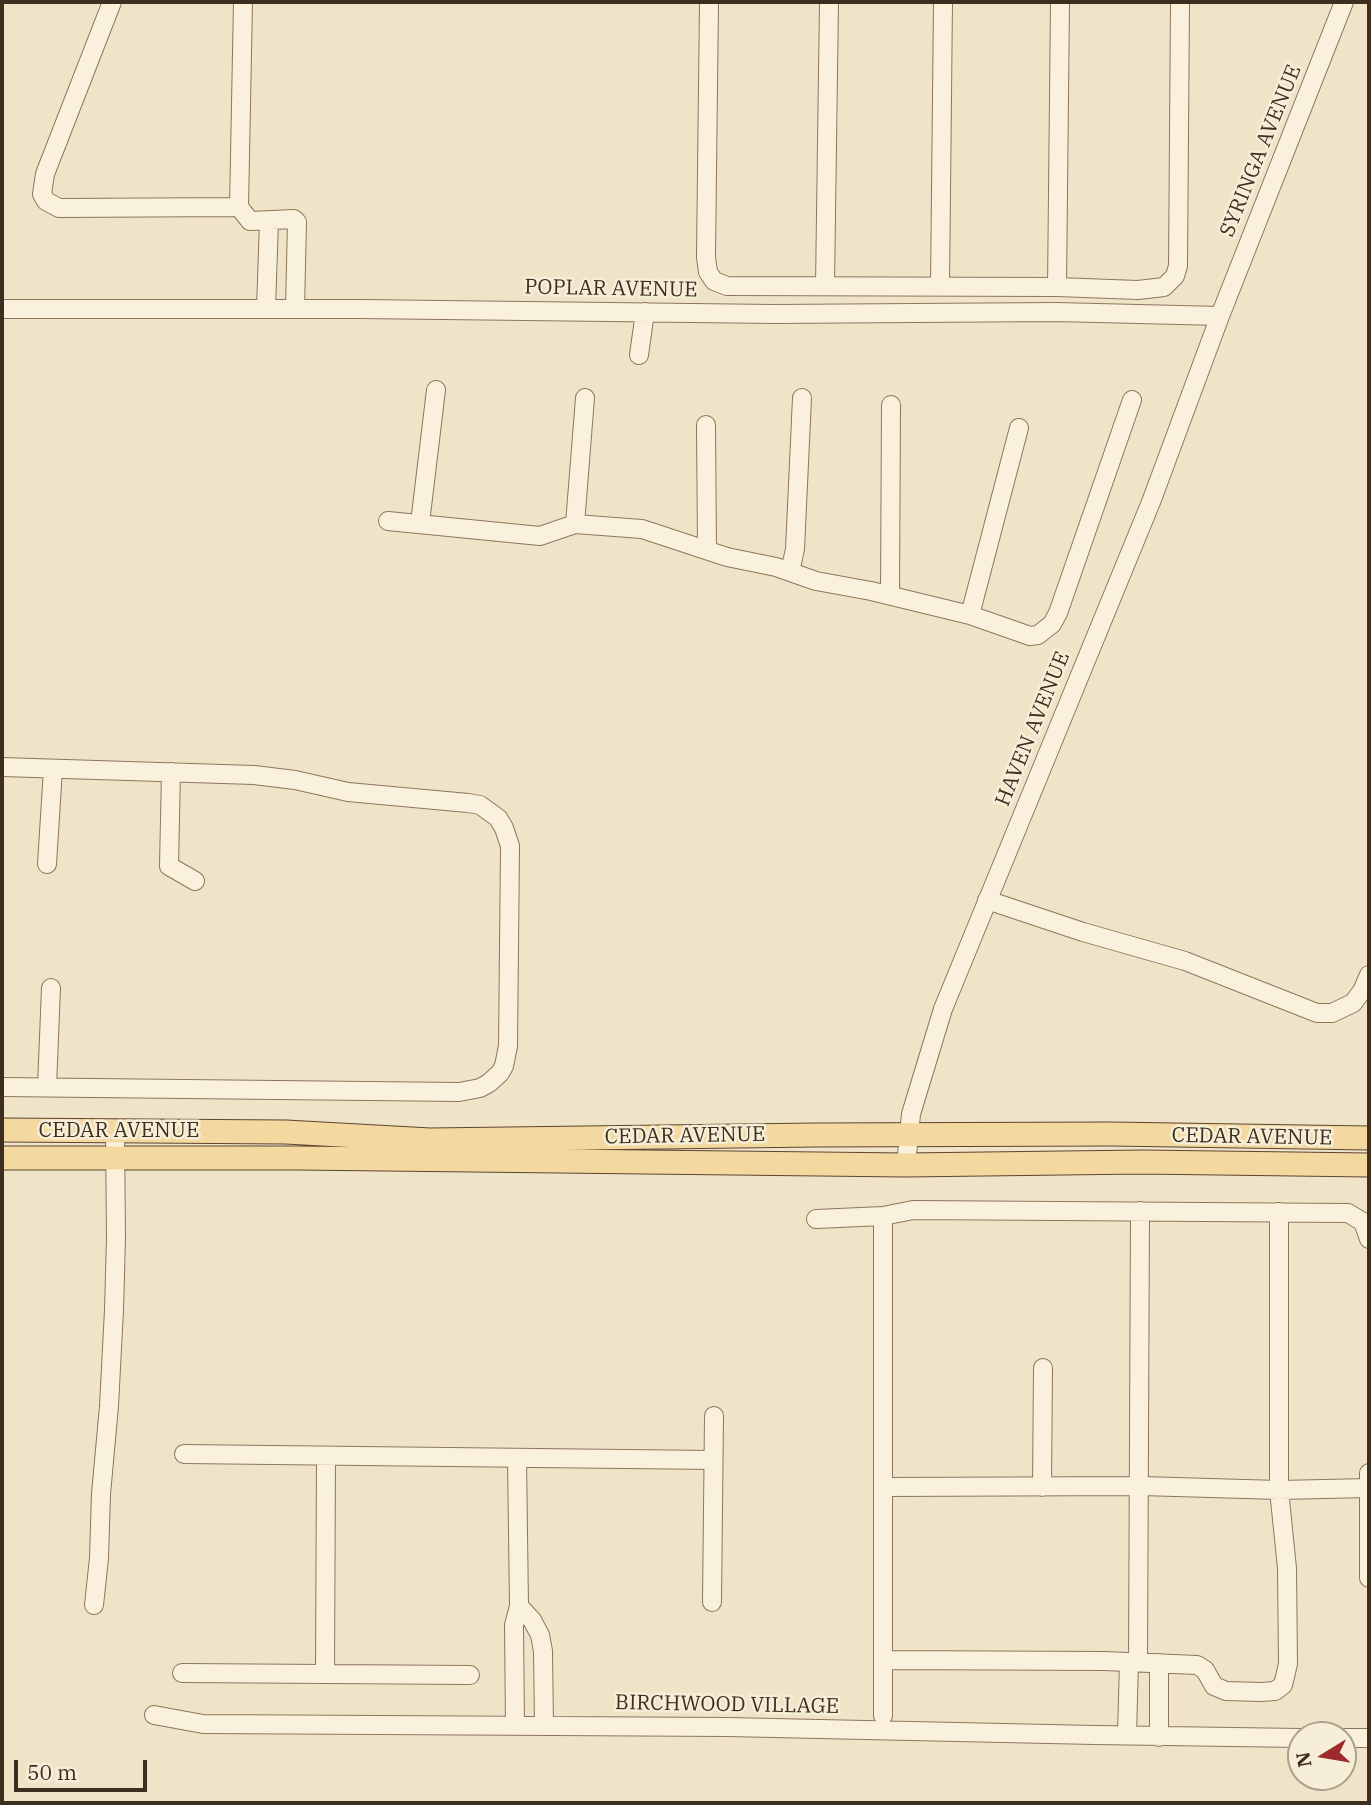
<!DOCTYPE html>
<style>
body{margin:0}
#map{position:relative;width:1371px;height:1805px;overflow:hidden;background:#f0e4c8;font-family:"IBM Plex Serif",serif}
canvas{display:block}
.frame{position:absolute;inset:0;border:4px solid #3d2e20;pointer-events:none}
.north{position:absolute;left:1287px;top:1721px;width:70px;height:70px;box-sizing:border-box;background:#f7eed8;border:2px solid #ada18e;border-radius:50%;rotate:259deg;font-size:19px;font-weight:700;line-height:28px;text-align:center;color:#3d2e20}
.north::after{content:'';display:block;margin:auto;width:24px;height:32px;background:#9e2a2b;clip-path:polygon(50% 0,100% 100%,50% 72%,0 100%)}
.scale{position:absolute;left:14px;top:1760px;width:133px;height:32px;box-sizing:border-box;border:4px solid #3d2e20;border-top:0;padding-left:9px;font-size:21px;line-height:24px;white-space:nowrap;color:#3d2e20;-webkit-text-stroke:5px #f7eed8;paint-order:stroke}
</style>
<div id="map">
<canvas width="1371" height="1805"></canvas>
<div class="frame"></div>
<div class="north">N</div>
<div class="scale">50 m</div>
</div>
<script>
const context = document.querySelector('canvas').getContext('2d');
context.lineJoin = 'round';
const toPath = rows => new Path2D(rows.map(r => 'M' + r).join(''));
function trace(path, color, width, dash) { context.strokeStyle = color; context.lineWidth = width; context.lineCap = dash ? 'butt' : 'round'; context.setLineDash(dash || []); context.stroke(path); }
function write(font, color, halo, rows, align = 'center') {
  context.font = font + ' "IBM Plex Serif",serif'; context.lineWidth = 5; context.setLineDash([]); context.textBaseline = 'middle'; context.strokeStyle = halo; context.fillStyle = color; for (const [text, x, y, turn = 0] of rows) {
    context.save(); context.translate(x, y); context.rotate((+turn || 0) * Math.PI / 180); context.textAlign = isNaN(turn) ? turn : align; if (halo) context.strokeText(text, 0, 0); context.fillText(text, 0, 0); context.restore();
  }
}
const minor = toPath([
 [112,2,45,174,42,194,46,201,59,208,239,207],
 [243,2,239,207,250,221,294,219,297,222,295,309],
 [709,2,706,257,708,272,714,281,727,286,1057,287,1138,290,1164,287,1175,276,1178,266,1180,2],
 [825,286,829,2],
 [940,286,943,2],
 [1057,287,1060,2],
 [2,309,360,309,774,314,1056,312,1220,316],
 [266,309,269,221],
 [639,355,645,312],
 [706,425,707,550],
 [388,521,540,536,575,524,642,529,727,557,776,567,816,581,871,591,970,615,1030,636,1038,635,1052,624,1058,613,1132,400],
 [420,523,436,390],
 [575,524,585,398],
 [790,572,795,549,802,398],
 [890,595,891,405],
 [970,615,1019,428],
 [2,767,254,775,295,780,348,792,468,803,480,805,498,818,504,828,510,846,508,1046,504,1066,500,1073,489,1083,480,1088,459,1092,2,1087],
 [171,772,169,866,195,881],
 [47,864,53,769],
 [987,900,1083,932,1185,961,1317,1013,1332,1013,1353,1003,1362,991,1369,975],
 [47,1087,51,988],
 [906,1165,911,1114,943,1009,1151,502,1220,316,1344,2],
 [883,1216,883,1716],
 [816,1219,883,1216,913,1210,1348,1213,1363,1222,1369,1239],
 [184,1454,713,1460],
 [1369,1473,1369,1578],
 [884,1487,1141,1486,1279,1490,1369,1488],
 [1042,1487,1043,1368],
 [712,1602,714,1416],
 [94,1605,99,1558,101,1494,109,1406,114,1310,116,1238,115,1131],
 [519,1606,532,1620,540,1635,543,1651,544,1726],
 [884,1660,1104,1661,1197,1665,1205,1670,1214,1686,1226,1691,1261,1692,1275,1691,1283,1685,1288,1664,1287,1568,1279,1490,1279,1212],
 [1138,1662,1140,1211],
 [182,1673,470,1675],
 [325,1674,326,1456],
 [154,1715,203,1724,728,1727,1095,1735,1301,1738],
 [515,1726,514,1625,519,1606,517,1458],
 [1127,1735,1129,1662],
 [1159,1737,1159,1663],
 [1343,1738,1369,1738]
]);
const major = toPath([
 [2,1130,286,1132,430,1140,816,1135,1111,1134,1369,1138],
 [2,1158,298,1158,906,1165,1142,1162,1369,1165]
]);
const streetNames = [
 ["SYRINGA AVENUE",1261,151,-68],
 ["POPLAR AVENUE",611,289,1],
 ["HAVEN AVENUE",1033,729,-68],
 ["CEDAR AVENUE",119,1131],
 ["CEDAR AVENUE",685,1136,-1],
 ["CEDAR AVENUE",1252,1137,1],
 ["BIRCHWOOD VILLAGE",727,1705,1]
];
trace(minor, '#8d765c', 20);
trace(major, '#5b4430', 25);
trace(minor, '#faf1dc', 18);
trace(major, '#f3d9a0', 23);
write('21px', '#3d2e20', '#f7eed8', streetNames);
</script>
